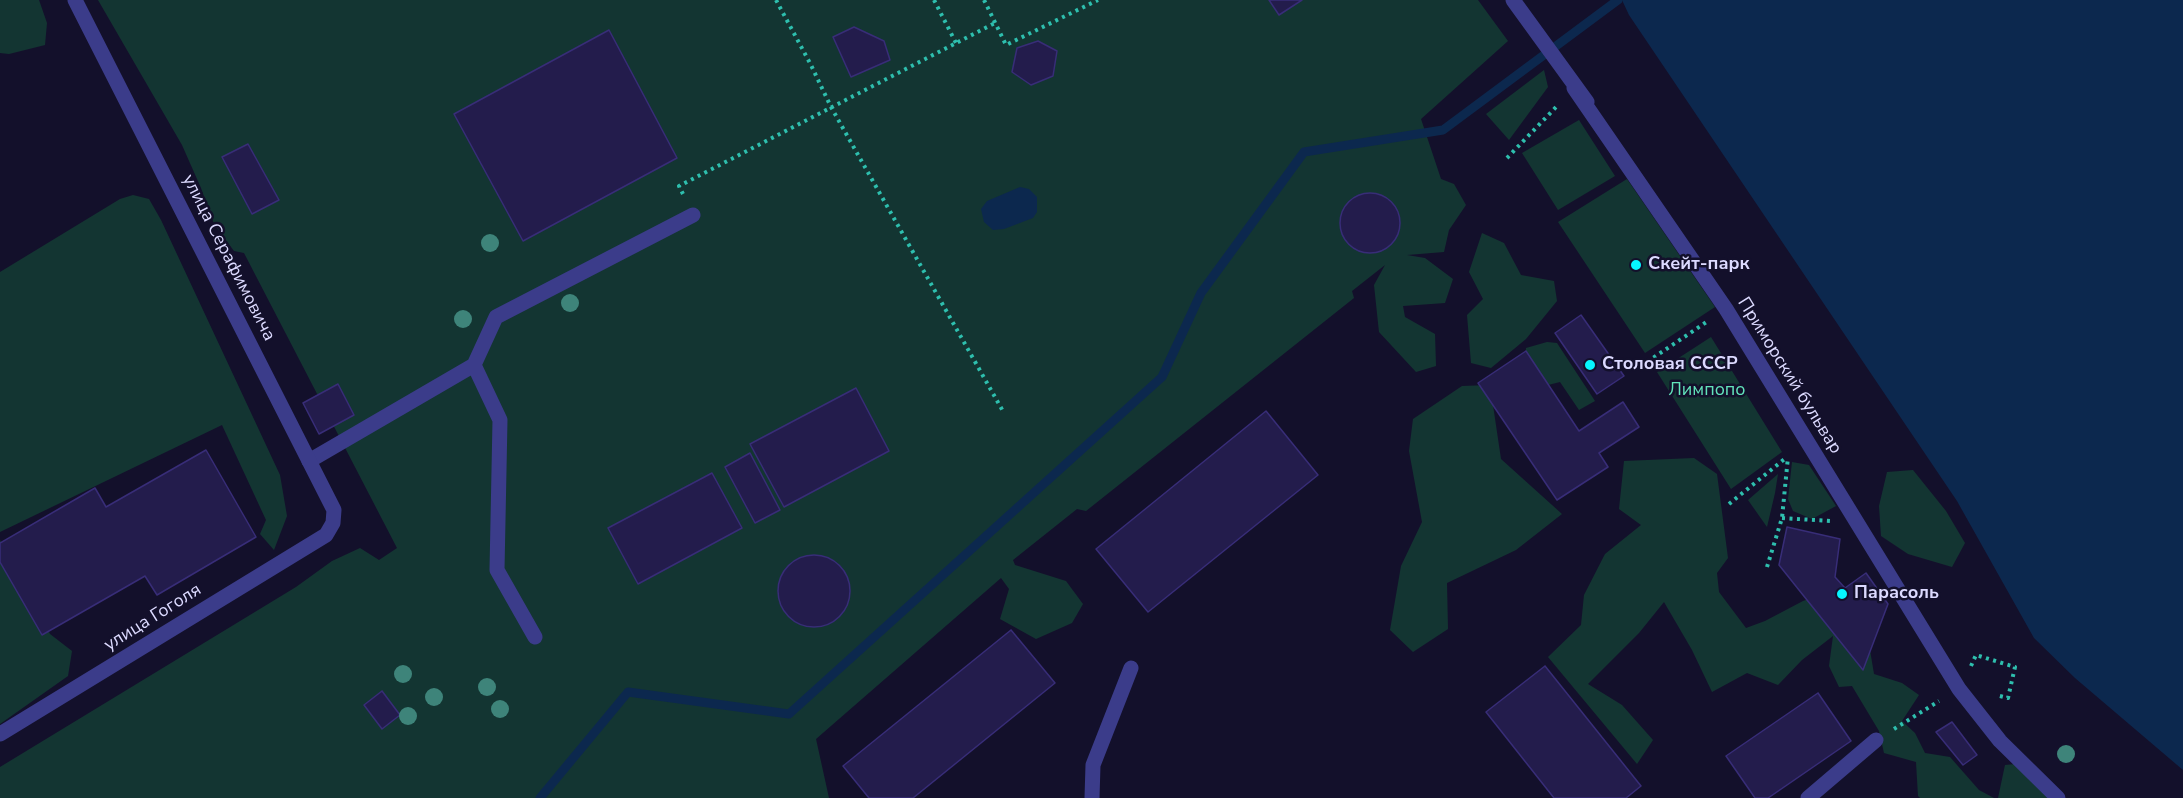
<!DOCTYPE html>
<meta charset="utf-8">
<style>
body{margin:0}
canvas{display:block;background:#13102b}
</style>
<canvas width="2183" height="798"></canvas>
<script>
const context = document.querySelector('canvas').getContext('2d');
context.lineJoin = 'round';
function paint(path, color) { context.fillStyle = color; context.fill(path, 'evenodd'); }
const toPath = rows => new Path2D(rows.map(r => 'M' + r).join(''));
function trace(path, color, width, dash) { context.strokeStyle = color; context.lineWidth = width; context.lineCap = dash ? 'butt' : 'round'; context.setLineDash(dash || []); context.stroke(path); }
function write(font, color, halo, rows, align = 'center') {
  context.font = font + ' "Nunito Sans",sans-serif'; context.lineWidth = 5; context.setLineDash([]); context.textBaseline = 'middle'; context.strokeStyle = halo; context.fillStyle = color; for (const [text, x, y, turn = 0] of rows) {
    context.save(); context.translate(x, y); context.rotate((+turn || 0) * Math.PI / 180); context.textAlign = isNaN(turn) ? turn : align; if (halo) context.strokeText(text, 0, 0); context.fillText(text, 0, 0); context.restore();
  }
}
const green = toPath([
 [0,0,39,0,47,23,45,45,9,54,0,53],
 [98,0,1478,0,1508,41,1421,119,1441,179,1454,184,1466,205,1449,230,1444,252,1407,255,1425,258,1453,279,1445,303,1403,306,1405,317,1435,334,1436,366,1416,372,1379,332,1374,285,1385,265,1352,291,1354,298,1086,511,1077,509,1013,560,1015,565,1066,581,1083,604,1072,623,1036,639,1000,619,1009,589,1001,578,816,739,829,798,0,798,0,767,296,587,332,561,360,548,379,560,397,548,244,253,234,251,214,224,201,188,182,145],
 [1544,70,1548,87,1509,140,1486,114],
 [1579,120,1615,176,1558,210,1522,153],
 [1627,179,1715,307,1645,353,1558,222],
 [133,195,149,199,161,220,280,475,287,516,274,550,260,534,266,520,222,425,0,532,0,272,120,199],
 [1482,233,1504,243,1521,275,1554,281,1557,301,1526,339,1491,368,1471,363,1467,315,1483,299,1469,272],
 [1711,337,1782,452,1731,489,1657,372],
 [1547,342,1557,343,1595,401,1579,410,1560,382,1536,388,1525,373,1526,348],
 [1490,385,1501,459,1562,514,1516,550,1447,583,1448,629,1413,652,1390,630,1401,566,1422,522,1409,451,1413,419,1462,386],
 [1694,458,1717,474,1728,558,1717,573,1719,592,1746,628,1765,621,1803,601,1832,591,1870,650,1874,674,1902,683,1919,695,1902,721,1915,733,1925,753,1950,757,1979,790,1994,798,1920,798,1918,796,1916,762,1884,753,1879,731,1852,686,1839,687,1829,666,1833,636,1802,660,1778,685,1747,673,1712,692,1692,650,1664,602,1639,633,1588,684,1622,705,1653,740,1637,764,1548,657,1581,625,1584,595,1605,554,1641,525,1619,509,1624,461],
 [1792,462,1809,465,1836,506,1812,519,1793,511,1788,499],
 [1913,470,1946,511,1965,543,1952,567,1908,554,1881,536,1879,506,1887,472],
 [1778,474,1775,493,1767,527,1748,500],
 [0,540,50,634,72,651,68,676,0,724],
 [2026,763,2045,777,2047,798,1998,798,2005,765]
]);
const water = toPath([
 [1622,0,2183,0,2183,770,2075,678,2034,638,1957,501,1629,15],
 [1020,187,1029,189,1037,197,1037,212,1033,218,1004,229,993,230,984,222,981,209,987,201]
]);
const stream = toPath([
 [540,798,628,692,789,714,1162,377,1201,293,1304,152,1443,130,1618,0]
]);
const building = toPath([
 [1269,0,1302,0,1279,15,1269,0],
 [854,27,884,41,890,60,851,77,833,37,854,27],
 [609,30,677,158,523,241,454,114,609,30],
 [1038,41,1057,51,1053,76,1031,85,1012,72,1017,48,1038,41],
 [248,144,279,200,252,214,222,157,248,144],
 '1340 223a30 30 0 1 1 60 0a30 30 0 1 1-60 0Z',
 [1581,315,1624,376,1597,394,1555,333,1581,315],
 [1526,351,1579,431,1623,402,1639,427,1599,453,1608,467,1557,500,1478,383,1526,351],
 [338,384,354,415,319,434,303,403,338,384],
 [856,388,889,451,784,507,750,444,856,388],
 [1266,411,1318,475,1148,612,1096,549,1266,411],
 [206,450,256,537,157,595,145,576,42,635,0,562,0,543,95,488,106,507,206,450],
 [750,453,780,510,755,523,725,467,750,453],
 [712,473,742,528,638,584,608,528,712,473],
 [1787,527,1840,539,1835,577,1845,588,1866,573,1888,604,1863,670,1779,565,1787,527],
 '778 591a36 36 0 1 1 72 0a36 36 0 1 1-72 0Z',
 [1011,630,1055,683,913,798,869,798,843,766,1011,630],
 [1545,666,1641,786,1626,798,1554,798,1486,712,1545,666],
 [382,691,400,715,382,729,364,705,382,691],
 [1818,693,1851,741,1768,798,1755,798,1726,756,1818,693],
 [1952,722,1977,755,1963,765,1936,732,1952,722]
]);
const path = toPath([
 [776,0,811,65,831,107,1004,413],
 [934,0,956,43],
 [984,0,1006,45,1098,0],
 [1507,158,1559,104],
 [683,194,679,186,995,23],
 [1641,366,1708,321],
 [1729,504,1787,457],
 [1782,518,1830,521],
 [1767,567,1782,518,1788,457],
 [1971,666,1976,655,2015,667,2008,698,1996,695],
 [1894,729,1939,701]
]);
const service = toPath([
 [474,365,500,420,497,570,535,637],
 [309,461,474,365,496,317,693,215],
 [1092,798,1093,765,1131,668]
]);
const pedestrian = toPath([
 [1513,0,1587,102,1574,88,1726,309,1959,689,2000,741,2058,798]
]);
const minor = toPath([
 [0,734,326,535,333,523,334,510,75,0],
 [1808,798,1876,740]
]);
const trees = [
 [490,243],
 [570,303],
 [463,319],
 [403,674],
 [487,687],
 [434,697],
 [500,709],
 [408,716],
 [2066,754]
];
const markers = [
 [1636,265,6,"#06f5ff"],
 [1590,365,6,"#06f5ff"],
 [1842,594,6,"#06f5ff"]
];
const streetNames = [
 ["улица Серафимовича",228,258,63],
 ["Приморский бульвар",1789,376,58],
 ["улица Гоголя",153,618,-32]
];
const poiNames = [
 ["Скейт-парк",1648,265],
 ["Столовая СССР",1602,365],
 ["Парасоль",1854,594]
];
const parkNames = [
 ["Лимпопо",1707,391]
];
paint(green, '#133532');
paint(water, '#0c284e');
trace(stream, '#0c284e', 9);
paint(building, '#231c4c');
trace(building, '#382d78', 1.5);
trace(path, '#2ebfae', 4, [3, 4.5]);
trace(service, '#3b3c8a', 15);
trace(pedestrian, '#3b3c8a', 15);
trace(minor, '#3b3c8a', 15);
context.fillStyle = '#3e847a';
for (const [x, y] of trees) { context.beginPath(); context.arc(x, y, 9, 0, 2 * Math.PI); context.fill(); }
for (const [x, y, r, color] of markers) { const dot = new Path2D(); dot.arc(x, y, r, 0, 2 * Math.PI); context.fillStyle = color; context.fill(dot); trace(dot, '#13102b', 2); }
write('18px', '#dcdaff', '#13102b', streetNames);
write('bold 18px', '#dcdaff', '#13102b', poiNames, 'left');
write('18px', '#62e3bb', '#13102b', parkNames);
</script>
